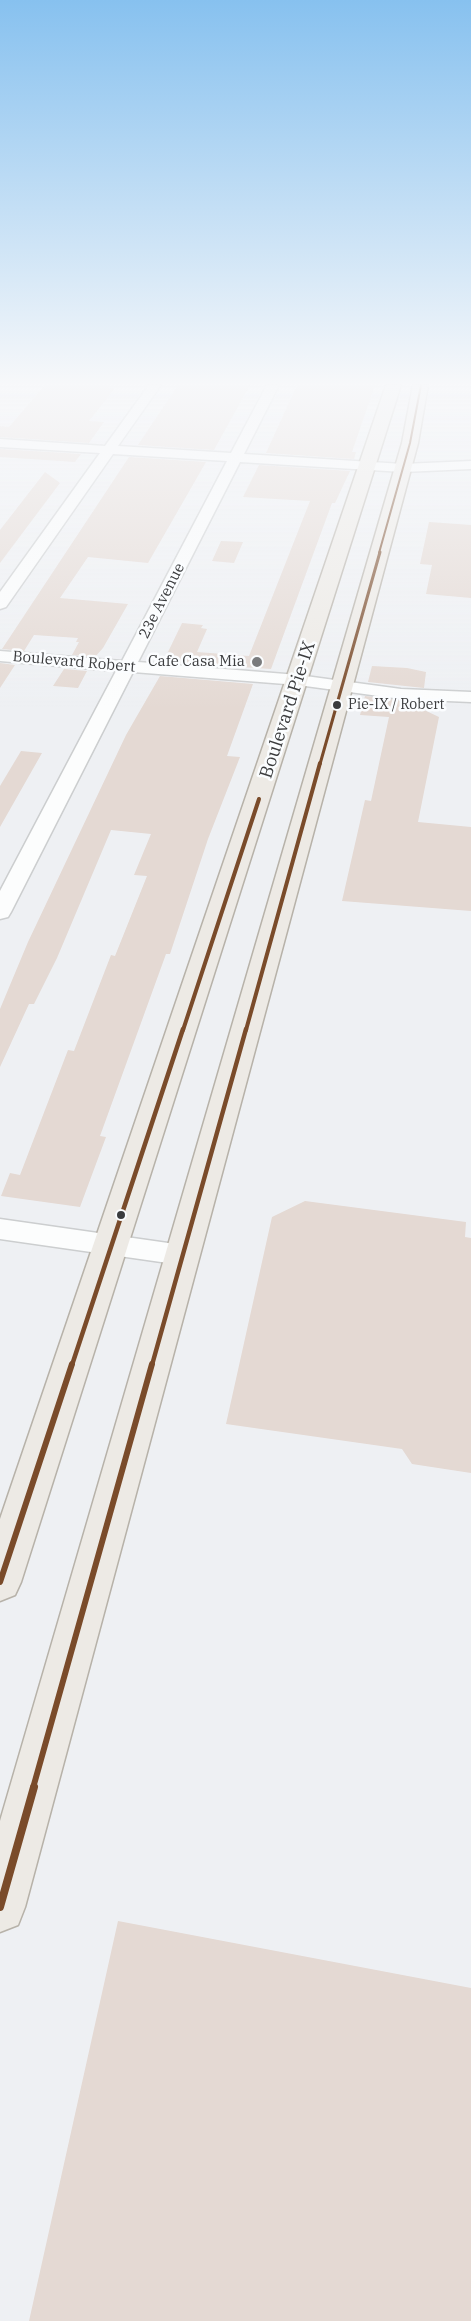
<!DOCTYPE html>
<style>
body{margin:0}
canvas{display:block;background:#eef0f3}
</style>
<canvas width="471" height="2321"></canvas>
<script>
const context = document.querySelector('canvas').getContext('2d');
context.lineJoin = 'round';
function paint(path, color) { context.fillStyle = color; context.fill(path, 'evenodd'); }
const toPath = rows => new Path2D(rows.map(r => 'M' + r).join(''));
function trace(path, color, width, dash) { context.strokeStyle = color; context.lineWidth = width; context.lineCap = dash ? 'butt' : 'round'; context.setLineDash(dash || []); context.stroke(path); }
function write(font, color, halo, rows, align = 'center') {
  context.font = font + ' "IBM Plex Serif",serif'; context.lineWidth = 5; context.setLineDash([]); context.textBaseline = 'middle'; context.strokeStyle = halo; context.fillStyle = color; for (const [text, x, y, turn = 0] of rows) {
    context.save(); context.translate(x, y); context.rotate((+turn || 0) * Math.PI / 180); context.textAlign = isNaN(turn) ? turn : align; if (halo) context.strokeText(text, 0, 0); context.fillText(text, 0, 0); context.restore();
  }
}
const building = toPath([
 [45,385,110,385,108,388,115,388,89,421,104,422,89,443,0,437,0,426,9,427],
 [178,385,250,385,214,450,138,445],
 [297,385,375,385,352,452,356,452,354,459,266,453],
 [0,449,81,454,75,462,0,457],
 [129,457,206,462,148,563,88,557,60,598,128,604,103,648,95,657,72,655,79,642,76,642,78,638,34,635,24,651,2,649],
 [259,465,350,471,335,503,332,503,271,669,167,662,172,653,168,652,182,623,203,625,201,628,207,629,197,652,249,656,310,501,243,497],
 [45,472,60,483,0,563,0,530],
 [429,522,471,525,471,598,426,594,432,565,420,564],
 [221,541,243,542,234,563,212,561],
 [0,663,15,665,0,688],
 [372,666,407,668,426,672,424,688,368,682],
 [64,669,87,671,78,688,53,686],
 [160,676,253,684,227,756,240,757,208,839,170,954,166,954,100,1136,106,1137,80,1207,1,1196,10,1173,20,1175,68,1050,74,1051,111,955,115,956,147,876,134,875,151,834,111,830,57,958,34,1004,29,1004,0,1067,0,1009,28,942,126,735],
 [365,696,421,702,420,708,439,717,418,822,471,827,471,911,342,901,365,800,371,801,389,717,360,715],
 [21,751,42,753,0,827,0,786],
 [305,1201,466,1222,465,1237,471,1238,471,1473,412,1464,402,1449,226,1424,272,1217],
 [118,1921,471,1988,471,2321,29,2321]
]);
const minor = toPath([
 [149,385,161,385,118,446,231,453,267,385,279,385,244,454,403,464,471,461,471,469,403,472,240,462,138,662,298,675,401,689,471,692,471,702,401,699,298,685,133,672,11,912,8,917,0,919,0,891,116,671,0,661,0,651,122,661,227,461,113,454,6,607,0,609,0,592,100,453,0,447,0,439,105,446,149,385],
 [0,1219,182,1245,192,1248,196,1255,192,1262,182,1265,0,1239,0,1219]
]);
const primary = toPath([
 [386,385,401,385,21,1582,15,1595,0,1601,0,1519,386,385],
 [413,385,428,385,418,443,25,1907,18,1925,0,1932,0,1821,402,443,413,385]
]);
const bus1Far5 = toPath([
 [379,553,410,443,421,385]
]);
const bus1Far4 = toPath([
 [320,764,380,552]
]);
const bus1Far3 = toPath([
 [183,1030,259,799],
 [246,1030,320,763]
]);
const bus1Far2 = toPath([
 [72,1365,183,1029],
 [152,1365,246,1029]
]);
const bus1Far1 = toPath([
 [0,1582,72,1364],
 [33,1788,152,1364]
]);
const bus1 = toPath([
 [0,1907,34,1787]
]);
const markers = [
 [257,662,6,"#7a7b7d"],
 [337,705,5,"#3b3c3e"],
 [121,1215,5,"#3b3c3e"]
];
const farBusnames = [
 ["Pie-IX / Robert",348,705]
];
const farStreetnames = [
 ["23e Avenue",162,601,-63],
 ["Boulevard Robert",74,662,5]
];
const farPoinames = [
 ["Cafe Casa Mia",245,662]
];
const streetNames = [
 ["Boulevard Pie-IX",288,710,-72]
];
paint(building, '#e4d9d3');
trace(minor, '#cccecf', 3);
trace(primary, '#b7b2a9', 3);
paint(minor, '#fcfdfd');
paint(primary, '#edeae5');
trace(bus1Far5, '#7a4b2a', 2);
trace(bus1Far4, '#7a4b2a', 3);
trace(bus1Far3, '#7a4b2a', 4);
trace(bus1Far2, '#7a4b2a', 4.5);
trace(bus1Far1, '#7a4b2a', 6);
trace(bus1, '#7a4b2a', 8);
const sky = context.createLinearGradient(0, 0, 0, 710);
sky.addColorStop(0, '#87c1ef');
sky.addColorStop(0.54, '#f7f8fa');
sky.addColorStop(1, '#f7f8fa00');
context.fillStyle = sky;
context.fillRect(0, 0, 471, 710);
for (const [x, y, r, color] of markers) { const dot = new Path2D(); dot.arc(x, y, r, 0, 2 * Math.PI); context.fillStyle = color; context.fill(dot); trace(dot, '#fbfdff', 2); }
write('14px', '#3b3c3e', '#fbfdff', farBusnames, 'left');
write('15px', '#3b3c3e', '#fbfdff', farStreetnames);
write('15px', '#3b3c3e', '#fbfdff', farPoinames, 'right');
write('18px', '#3b3c3e', '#fbfdff', streetNames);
</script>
